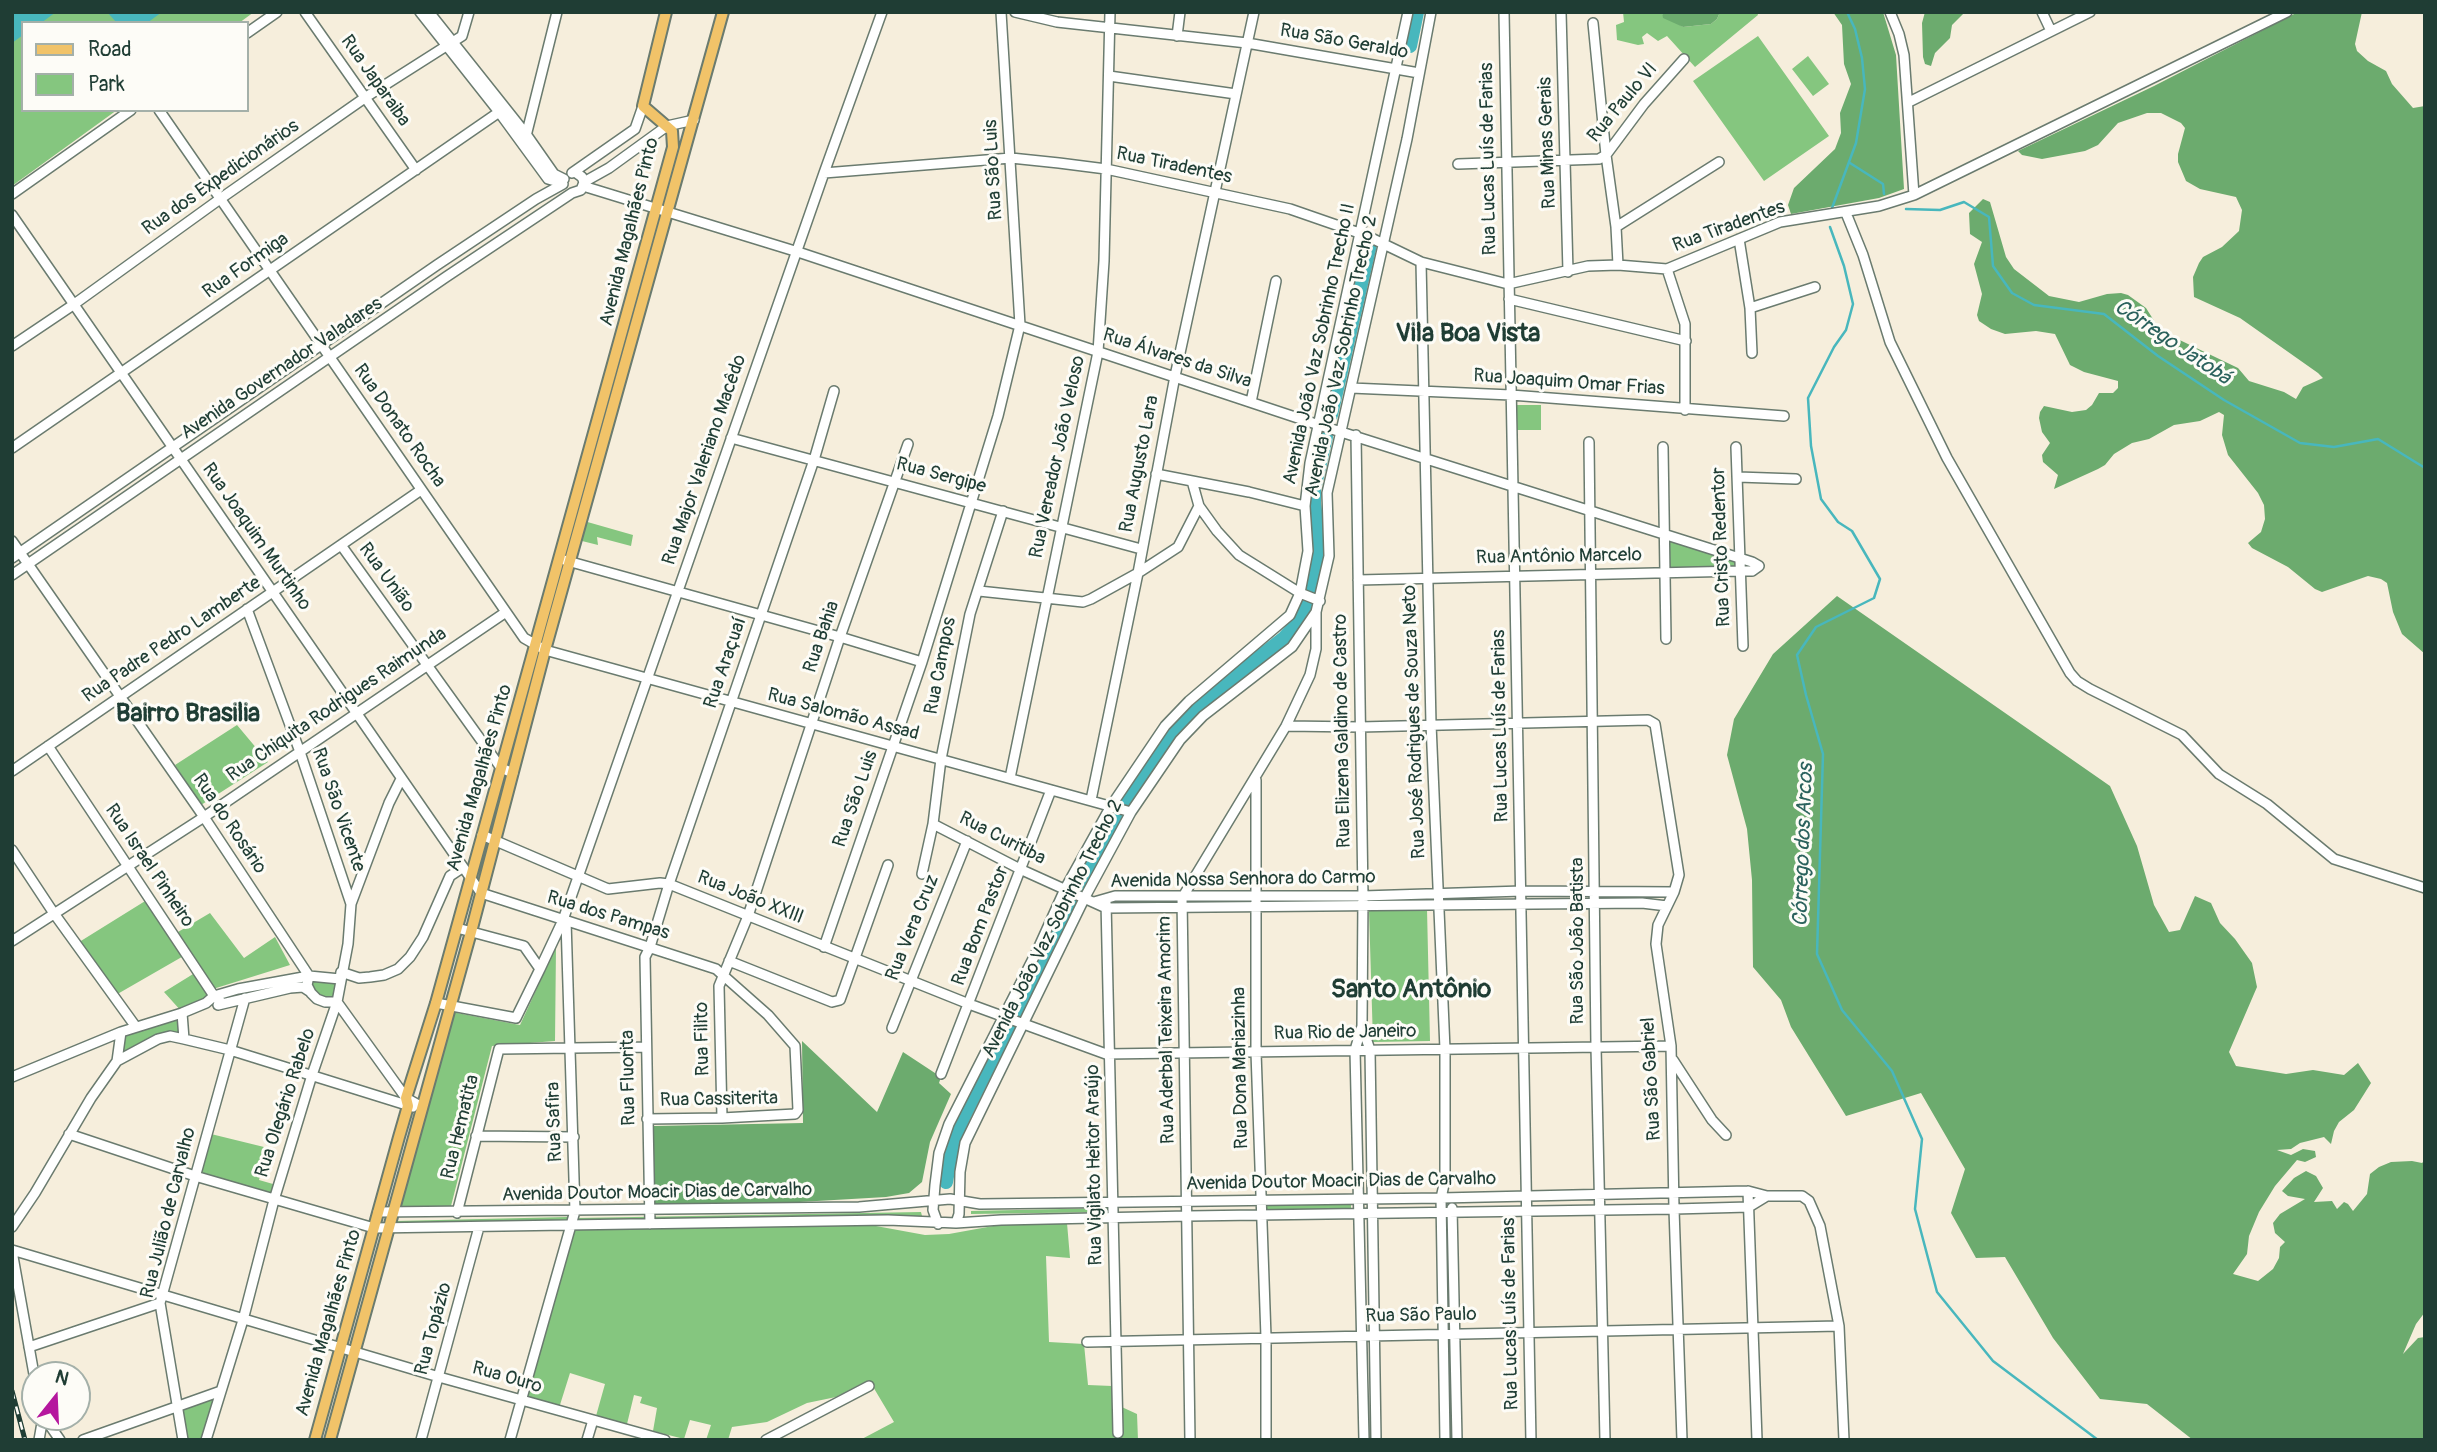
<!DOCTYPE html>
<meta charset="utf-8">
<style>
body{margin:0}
#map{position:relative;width:2437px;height:1452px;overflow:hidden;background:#f6eedc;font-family:Pangolin,sans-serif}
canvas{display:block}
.frame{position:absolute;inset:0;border:14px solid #1f3d34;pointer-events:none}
.legend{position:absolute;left:21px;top:21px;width:228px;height:91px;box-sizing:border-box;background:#fdfcf7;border:2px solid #a4b0a9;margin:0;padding:9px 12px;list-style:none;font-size:21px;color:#1f3d34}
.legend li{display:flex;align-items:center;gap:14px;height:35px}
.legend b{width:35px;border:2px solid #a4b0a9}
.north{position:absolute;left:21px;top:1361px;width:70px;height:70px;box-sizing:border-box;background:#fdfcf7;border:2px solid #a4b0a9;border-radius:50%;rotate:18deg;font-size:19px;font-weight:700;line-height:28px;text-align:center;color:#1f3d34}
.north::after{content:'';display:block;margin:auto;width:24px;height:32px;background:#b5179e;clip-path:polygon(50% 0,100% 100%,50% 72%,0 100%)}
</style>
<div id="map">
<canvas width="2437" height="1452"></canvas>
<div class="frame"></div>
<ul class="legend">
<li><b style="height:9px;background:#f1c369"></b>Road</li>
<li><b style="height:19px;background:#85c67f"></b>Park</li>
</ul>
<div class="north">N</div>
</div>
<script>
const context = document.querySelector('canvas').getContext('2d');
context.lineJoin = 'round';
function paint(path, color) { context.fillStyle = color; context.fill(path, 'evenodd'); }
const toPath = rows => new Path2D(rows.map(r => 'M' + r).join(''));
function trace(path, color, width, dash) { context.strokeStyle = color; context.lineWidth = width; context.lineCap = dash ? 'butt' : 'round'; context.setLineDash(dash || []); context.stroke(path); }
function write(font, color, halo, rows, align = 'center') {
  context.font = font + ' Pangolin,sans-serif'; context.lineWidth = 6; context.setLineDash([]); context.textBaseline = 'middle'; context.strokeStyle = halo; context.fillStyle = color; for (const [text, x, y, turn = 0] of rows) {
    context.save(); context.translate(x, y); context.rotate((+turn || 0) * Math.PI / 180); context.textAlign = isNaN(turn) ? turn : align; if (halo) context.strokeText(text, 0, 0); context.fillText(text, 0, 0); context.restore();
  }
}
const green = toPath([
 [12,12,254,12,239,23,23,23,23,110,117,110,12,186],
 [1623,12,1662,12,1662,14,1683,27,1711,24,1717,19,1720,12,1757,12,1758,15,1695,67,1667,36,1658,41,1647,33,1642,37,1644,44,1638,45,1617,40,1616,25,1624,22],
 [1758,36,1829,136,1764,181,1693,81],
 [1808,56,1829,84,1813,96,1792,69],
 [1517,405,1541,405,1541,430,1517,430],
 [584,521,633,535,631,546,597,537,598,545,578,540],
 [1668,539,1737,560,1736,569,1668,569],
 [237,725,268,762,201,805,175,765],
 [150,898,187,954,114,996,76,944],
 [1427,909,1430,1041,1373,1042,1369,911],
 [210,913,244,958,275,937,290,965,213,989,178,932],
 [556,947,555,1041,492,1046,451,1206,395,1206,452,1012,520,1025],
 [198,971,214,996,182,1013,184,1039,168,1037,117,1061,121,1032,182,1012,164,992],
 [307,979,340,979,337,1002,325,1002,302,985,222,1002,217,997],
 [211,1134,264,1147,261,1157,265,1159,259,1180,273,1184,271,1196,200,1173],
 [1351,1204,1351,1209,1265,1211,1265,1206],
 [1108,1208,1108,1212,971,1214,971,1211],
 [921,1212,922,1216,577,1222,577,1218],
 [567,1217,568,1223,395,1226,396,1221],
 [1067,1223,1070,1258,1046,1256,1049,1342,1084,1344,1088,1385,1112,1386,1113,1403,1137,1414,1138,1440,860,1440,894,1422,869,1380,836,1397,807,1403,767,1422,732,1427,728,1440,706,1440,711,1425,690,1420,684,1439,653,1431,657,1408,640,1403,642,1397,634,1395,627,1424,596,1416,605,1384,570,1373,559,1408,525,1399,572,1230,695,1225,865,1224,925,1235,949,1234,1004,1224],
 [221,1391,206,1440,183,1440,178,1406]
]);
const forest = toPath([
 [1662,12,1720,12,1717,19,1711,24,1683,27,1663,18],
 [1833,12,1883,12,1896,55,1904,189,1879,198,1791,214,1788,205,1794,188,1835,149,1841,133,1840,113,1851,84,1844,64,1842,25],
 [1925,12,1965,12,1952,25,1950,38,1935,53,1931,66,1925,64,1923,57,1922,23],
 [2298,12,2362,12,2355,44,2357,51,2368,61,2386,71,2392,84,2413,108,2425,106,2425,654,2402,634,2393,612,2387,583,2381,579,2368,576,2322,592,2315,589,2288,567,2252,548,2248,543,2261,532,2265,519,2264,505,2258,493,2228,455,2222,435,2224,415,2219,412,2200,421,2174,425,2149,439,2132,443,2114,454,2105,465,2098,469,2054,489,2058,475,2043,462,2042,455,2050,443,2042,432,2039,418,2040,412,2044,406,2072,412,2086,410,2092,405,2099,393,2113,393,2118,388,2118,381,2084,372,2070,365,2055,334,2036,331,2005,334,1991,329,1979,321,1977,315,1982,294,1974,264,1982,242,1970,234,1969,213,1983,199,1990,202,2006,257,2014,269,2049,296,2079,302,2107,294,2121,293,2128,295,2146,308,2158,327,2163,332,2238,368,2249,381,2284,392,2296,399,2303,387,2323,378,2318,373,2240,318,2194,297,2193,277,2199,263,2203,257,2222,247,2239,231,2242,210,2236,197,2200,189,2186,181,2178,162,2178,154,2185,128,2181,123,2161,113,2147,113,2118,123,2098,145,2085,151,2042,159,2022,155,2018,151,2154,86],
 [1837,596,2110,786,2137,846,2154,905,2169,932,2180,930,2195,896,2211,903,2220,923,2235,939,2252,963,2257,987,2229,1052,2236,1066,2286,1074,2313,1070,2344,1075,2358,1063,2371,1083,2354,1110,2339,1122,2334,1131,2331,1144,2324,1137,2300,1143,2291,1149,2277,1150,2291,1155,2303,1149,2315,1151,2316,1157,2305,1162,2297,1160,2275,1186,2259,1212,2249,1236,2247,1254,2233,1274,2258,1281,2273,1269,2279,1258,2280,1247,2285,1242,2275,1233,2273,1223,2280,1214,2305,1199,2288,1196,2282,1191,2294,1178,2306,1171,2316,1176,2323,1188,2314,1202,2332,1201,2337,1209,2344,1202,2348,1204,2353,1211,2367,1194,2370,1174,2379,1167,2391,1162,2412,1161,2422,1163,2425,1160,2425,1312,2416,1324,2403,1354,2418,1338,2425,1337,2424,1440,2193,1440,2147,1404,2100,1399,2053,1338,2005,1257,1976,1258,1951,1213,1965,1169,1921,1093,1846,1116,1791,1027,1781,1000,1753,967,1752,880,1747,829,1727,755,1734,719,1773,654],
 [802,1041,877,1112,903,1052,941,1077,939,1083,951,1094,930,1142,922,1182,909,1193,886,1197,765,1204,653,1205,654,1126,803,1123]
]);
const water = toPath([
 [12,12,56,12,41,23,23,23,23,35,12,43],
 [107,12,162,12,147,23,117,23]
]);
const stream = toPath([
 [1850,163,1883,184,1884,194],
 [1832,208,1856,143,1865,89,1862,58,1855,29,1847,12],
 [1906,209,1940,210,1964,202,1989,217,1993,266,2012,293,2034,305,2104,314,2158,356,2224,400,2300,443,2334,447,2378,439,2425,468],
 [1830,227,1844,266,1853,304,1846,330,1834,347,1808,398,1811,446,1821,499,1838,522,1852,531,1880,579,1874,598,1816,627,1797,655,1806,695,1823,754,1817,954,1842,1010,1892,1071,1922,1139,1915,1209,1937,1292,1993,1361,2098,1440]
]);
const river = toPath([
 [1410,46,1417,12],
 [1331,415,1370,245],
 [946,1182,953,1141,963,1118,1079,883,1126,797,1172,732,1195,707,1284,638,1296,625,1304,608,1317,560,1319,541,1314,503,1314,489,1326,437]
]);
const minor = toPath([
 [305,12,416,170],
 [420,12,499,112,548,179,562,183],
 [429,12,526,134,554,174,564,179],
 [1015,12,1057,22,1247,43,1419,73],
 [1504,12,1531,1440],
 [1561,12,1568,272],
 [1890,12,1899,34,1904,55,1914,195],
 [2042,12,2051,31],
 [1593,23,1606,155,1616,227,1618,265],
 [247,33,277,12],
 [1177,36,1180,12],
 [1109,76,1236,94],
 [1909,102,2090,12],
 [159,110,524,638,545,650,1131,812],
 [526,136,557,12],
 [1458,164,1599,159,1606,155,1644,104,1684,59],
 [572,173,635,129,643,106],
 [824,173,1011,158,1059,163,1106,169,1290,209,1365,235,1421,262,1508,284,1588,266,1618,265,1667,269,1780,222,1879,206,1914,195,2287,12],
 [584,182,609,168,667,126,694,120],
 [583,186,798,252,1319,425,1752,562,1759,566],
 [12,194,131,110],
 [1846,213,1863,255,1890,342,1947,458,2070,673,2077,681,2090,689,2182,735,2219,774,2267,804,2334,859,2425,888],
 [12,215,481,893,716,969,768,1015,795,1046,798,1110,795,1114,722,1118,647,1119],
 [1616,227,1719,162],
 [1739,239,1750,308,1752,353],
 [1421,262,1431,724,1445,1049,1445,1180,1441,1198,1445,1440],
 [1667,269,1685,324,1685,410],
 [1509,299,1686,341],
 [1750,308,1815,287],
 [12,346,73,305,220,199,366,97,462,36,469,12],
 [1351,388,1511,395,1784,416],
 [1251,402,1276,281],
 [1356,435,1363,896,1362,1026,1370,1050,1376,1440],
 [731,438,1141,549],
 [1589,442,1596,1047,1605,1440],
 [1663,447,1666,639],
 [1736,447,1743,646],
 [12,448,505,108],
 [1156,474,1249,492,1305,506],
 [1738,477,1796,479],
 [1192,481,1199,506,1217,531,1239,555,1300,593,1320,601],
 [12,541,204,817,309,976,307,985,311,993,317,999,325,1002,337,1002,406,1098,422,1107],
 [341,545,501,768,513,773],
 [12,558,437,265,536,199,563,184],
 [564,560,840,637,922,662],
 [12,575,446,277,572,193,581,190,584,182,582,177,575,172],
 [1358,580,1740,571,1752,571,1759,566],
 [979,591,1083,602,1091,599,1138,573,1178,547,1199,506],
 [247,609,300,752,351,904],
 [1286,726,1360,727,1648,720,1655,724,1679,875,1674,892,1658,925,1656,944,1671,1046,1674,1209,1682,1440],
 [48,746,214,996,222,1003],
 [12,771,421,490],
 [1010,778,1098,352,1104,261,1110,12],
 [1256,780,1256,1052,1266,1337,1266,1440],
 [1091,800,1138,573,1175,376,1254,12],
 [933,824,1022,870,1106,908,1642,903,1667,906],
 [482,835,608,889,660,883,669,884,969,1004,1106,1054,1671,1046],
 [12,850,53,912,136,1027],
 [922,874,933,824,941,759,970,614,1003,511],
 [1094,902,1115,896,1363,896,1522,891,1674,892],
 [1106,902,1118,1433],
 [12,941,204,817,506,612],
 [824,947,922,662,998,416,1020,325,1001,12],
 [729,961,832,1002,840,1000,888,865],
 [540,969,563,920,824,173,882,12],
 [436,1003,516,1018,540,969,524,946,457,928],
 [218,1005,290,988,303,987,309,991],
 [182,1013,184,1039,230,1050,413,1107],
 [1362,1026,1355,1050,1364,1440],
 [892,1028,967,841],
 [1673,1060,1712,1120,1726,1135],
 [117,1061,121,1032],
 [941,1074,1051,790],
 [12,1077,121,1032,182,1013,206,1003,214,996,238,989,309,976,340,979,341,972,359,978,370,977,384,975,398,969,410,957,423,937,450,876,462,868],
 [722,1118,719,986,748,916,840,637,908,444],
 [69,1134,195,1176,374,1228,888,1220,956,1223,1001,1220,1188,1216,1674,1209,1749,1207,1767,1196],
 [476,1136,574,1137],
 [1748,1191,1757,1440],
 [1452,1208,1457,1440],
 [378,1212,859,1207,950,1199,980,1204,1441,1198,1748,1191,1767,1196,1802,1196,1809,1201,1820,1226,1839,1326,1844,1440],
 [457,1213,499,1049,645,1047],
 [956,1223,959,1214,960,1172,965,1143,1085,897,1131,812,1180,740,1203,716,1292,647,1316,612,1329,556,1327,493,1407,139,1431,12],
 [650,1224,645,957,650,947,669,884,814,460,834,391],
 [938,1224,933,1210,935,1185,939,1153,949,1124,1037,951,1065,889,1111,806,1165,726,1189,701,1290,615,1300,593,1308,551,1305,506,1310,463,1408,12],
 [12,1227,35,1193,91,1098,117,1061,158,1039,170,1036,184,1039],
 [12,1250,439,1377,665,1440],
 [12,1251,35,1380],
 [1087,1342,1839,1326],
 [29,1347,160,1303],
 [44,1417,60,1440],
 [39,1440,43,1417],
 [83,1440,221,1391],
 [183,1440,160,1303,245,998],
 [206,1440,243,1320,274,1200,312,1075,337,1002,348,944,351,904,389,803,401,779],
 [421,1440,479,1227],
 [510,1440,575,1211,566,921],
 [587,1440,593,1420],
 [766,1440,869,1386],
 [1190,1440,1182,898,1286,726,1310,675,1316,649,1316,612]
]);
const major = toPath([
 [315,1440,399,1137,408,1106,406,1098,436,1003,673,147,672,131,643,106,666,12],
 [330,1440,471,932,545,650,723,12]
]);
const rail = toPath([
 [12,1391,25,1440]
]);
const streetNames = [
 ["Rua São Geraldo",1344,42,10],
 ["Rua Japaraiba",375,81,55],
 ["Rua Paulo VI",1623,103,-50],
 ["Rua Minas Gerais",1548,143,-92],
 ["Rua Lucas Luís de Farias",1489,159,-91],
 ["Rua Tiradentes",1174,166,12],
 ["Rua São Luis",994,170,-93],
 ["Rua dos Expedicionários",221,178,-35],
 ["Rua Tiradentes",1729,227,-20],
 ["Avenida Magalhães Pinto",630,232,-76],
 ["Rua Formiga",246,266,-35],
 ["Avenida João Vaz Sobrinho Trecho II",1320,344,-78],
 ["Avenida João Vaz Sobrinho Trecho 2",1342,356,-78],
 ["Rua Álvares da Silva",1177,359,18],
 ["Avenida Governador Valadares",282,369,-34],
 ["Rua Joaquim Omar Frias",1569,383,4],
 ["Rua Donato Rocha",399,426,55],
 ["Rua Vereador João Veloso",1058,457,-78],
 ["Rua Major Valeriano Macêdo",705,460,-71],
 ["Rua Augusto Lara",1140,464,-79],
 ["Rua Sergipe",941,476,15],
 ["Rua Joaquim Murtinho",256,537,55],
 ["Rua Cristo Redentor",1722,547,-92],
 ["Rua Antônio Marcelo",1559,557,-1],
 ["Rua União",386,578,54],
 ["Rua Bahia",822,637,-71],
 ["Rua Padre Pedro Lamberte",172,640,-34],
 ["Rua Araçuaí",726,663,-71],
 ["Rua Campos",941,666,-79],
 ["Rua Chiquita Rodrigues Raimunda",337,705,-34],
 ["Rua Salomão Assad",843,715,15],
 ["Rua José Rodrigues de Souza Neto",1415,722,-92],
 ["Rua Lucas Luís de Farias",1501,726,-91],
 ["Rua Elizena Galdino de Castro",1343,731,-91],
 ["Avenida Magalhães Pinto",480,778,-74],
 ["Rua São Luis",856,799,-71],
 ["Rua São Vicente",338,810,71],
 ["Rua do Rosário",229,824,56],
 ["Rua Curitiba",1002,839,27],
 ["Rua Israel Pinheiro",149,866,56],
 ["Avenida Nossa Senhora do Carmo",1243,880,-1],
 ["Rua João XXlll",750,898,22],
 ["Rua dos Pampas",608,916,17],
 ["Rua Bom Pastor",981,926,-69],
 ["Rua Vera Cruz",913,928,-68],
 ["Avenida João Vaz Sobrinho Trecho 2",1053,929,-63],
 ["Rua São João Batista",1578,941,-90],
 ["Rua Aderbal Teixeira Amorim",1167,1030,-91],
 ["Rua Rio de Janeiro",1345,1033,-1],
 ["Rua Filito",703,1039,-91],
 ["Rua Dona Mariazinha",1241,1068,-91],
 ["Rua Fluorita",629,1078,-91],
 ["Rua São Gabriel",1652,1079,-93],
 ["Rua Cassiterita",719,1100,-1],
 ["Rua Olegário Rabelo",286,1103,-72],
 ["Rua Safira",555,1122,-92],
 ["Rua Hematita",461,1127,-76],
 ["Rua Vigilato Heitor Araújo",1095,1165,-91],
 ["Avenida Doutor Moacir Dias de Carvalho",1341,1182,-1],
 ["Avenida Doutor Moacir Dias de Carvalho",657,1193,-1],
 ["Rua Julião de Carvalho",169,1213,-76],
 ["Rua Lucas Luís de Farias",1511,1314,-91],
 ["Rua São Paulo",1421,1316,-1],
 ["Avenida Magalhães Pinto",329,1323,-74],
 ["Rua Topázio",434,1329,-75],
 ["Rua Ouro",507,1378,16]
];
const waterNames = [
 ["Córrego Jatobá",2172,343,34],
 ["Córrego dos Arcos",1804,845,-88]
];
const districtNames = [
 ["Vila Boa Vista",1468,334],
 ["Bairro Brasilia",188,714],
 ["Santo Antônio",1411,990]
];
paint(green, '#85c67f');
paint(forest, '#6cab6e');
paint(water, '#48b7bd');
trace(stream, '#48b7bd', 2.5);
trace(river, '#48b7bd', 14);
trace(minor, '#6a7b6f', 12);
trace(major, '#6a7b6f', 14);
trace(minor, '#fff', 9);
trace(major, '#f1c369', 10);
trace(rail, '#1f3d34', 5);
trace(rail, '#fdfcf7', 2.5, [8]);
write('19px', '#1f3d34', '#fdfcf7', streetNames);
write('italic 21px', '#2b625d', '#fdfcf7', waterNames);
write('bold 26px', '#1f3d34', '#fdfcf7', districtNames);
</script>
